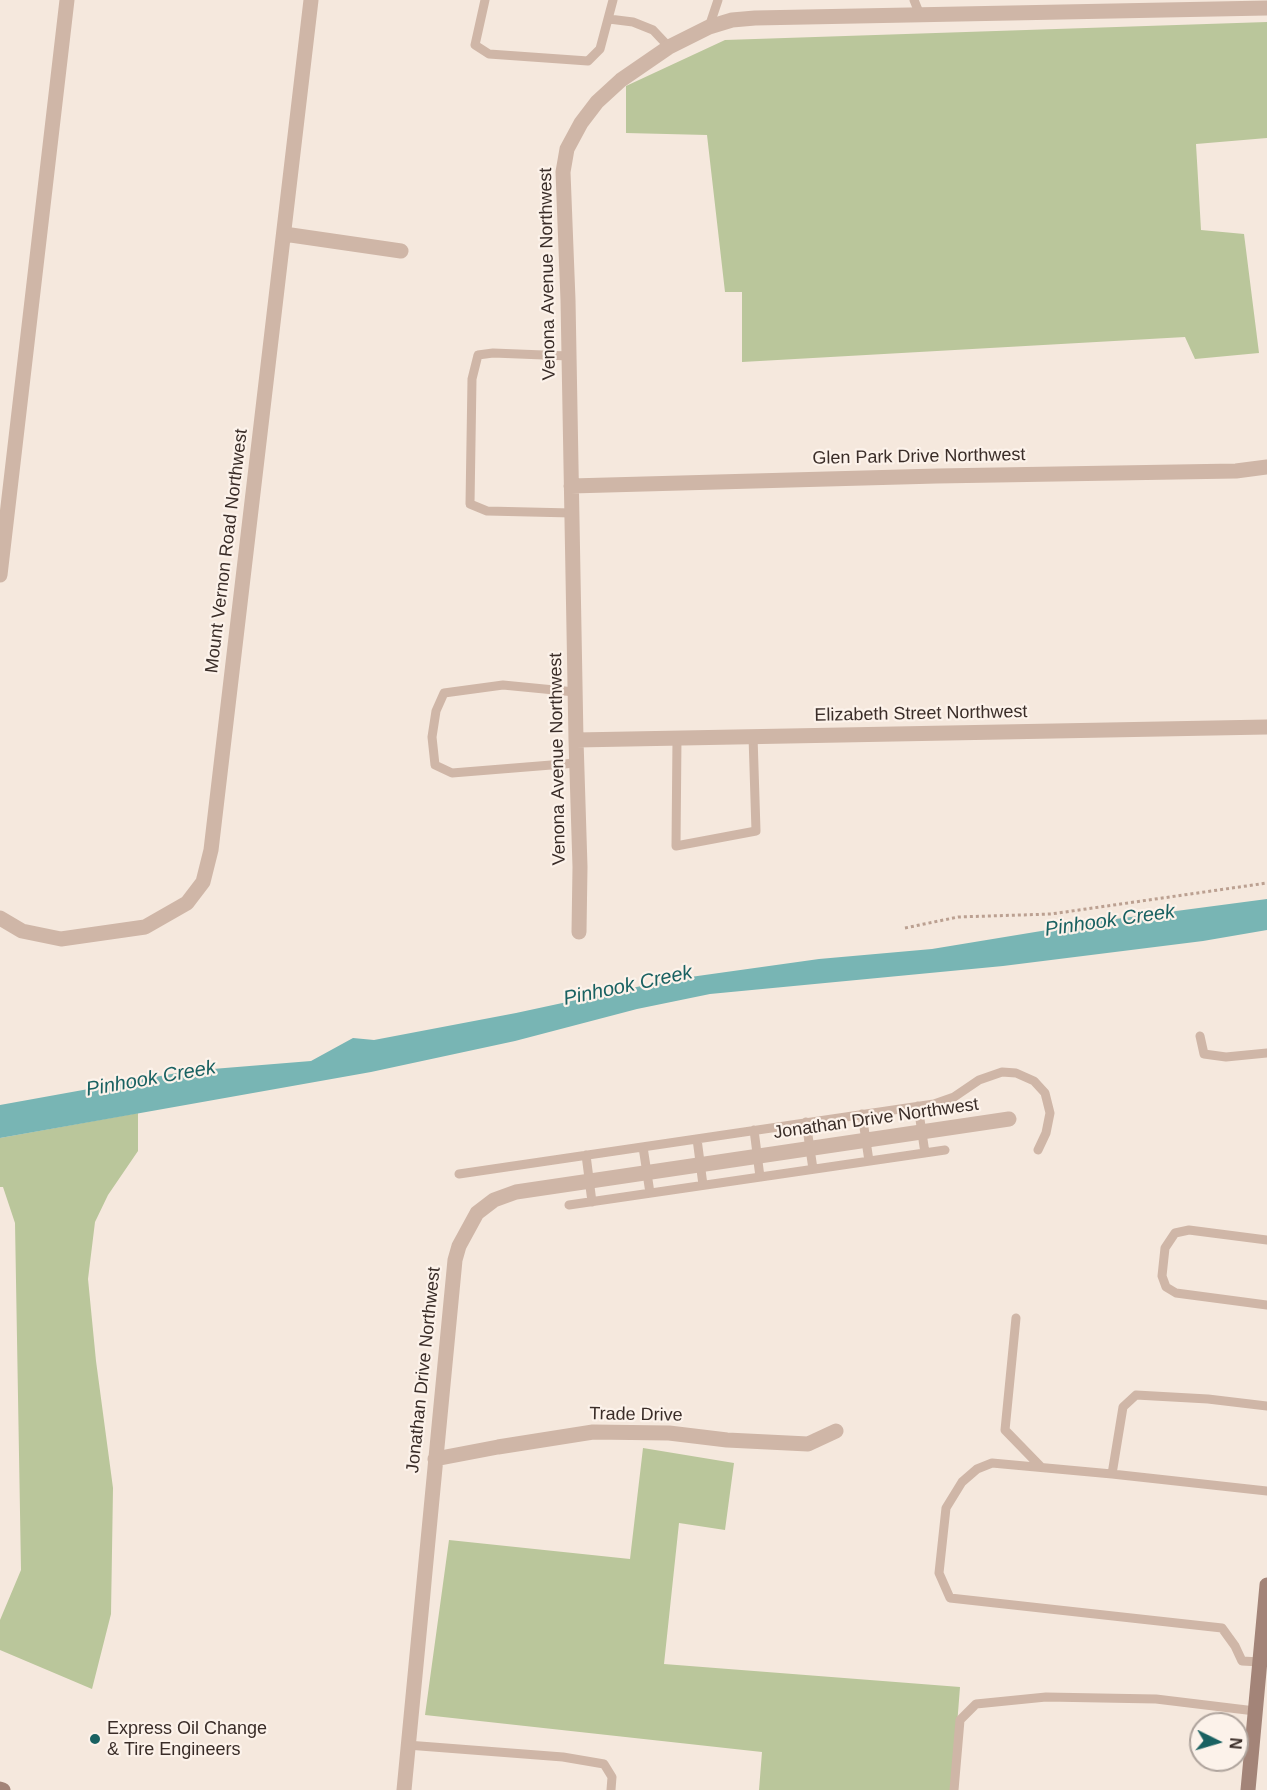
<!DOCTYPE html>
<style>
body{margin:0}
#map{position:relative;width:1267px;height:1790px;overflow:hidden;background:#f5e8dd;font-family:Arial,sans-serif}
canvas{display:block}
.north{position:absolute;left:1189px;top:1712px;width:60px;height:60px;box-sizing:border-box;background:#fcf2ea;border:2px solid #aea39c;border-radius:50%;rotate:95deg;font-size:16px;font-weight:700;line-height:24px;text-align:center;color:#3a2d28}
.north::after{content:'';display:block;margin:auto;width:21px;height:27px;background:#196161;clip-path:polygon(50% 0,100% 100%,50% 72%,0 100%)}
</style>
<div id="map">
<canvas width="1267" height="1790"></canvas>
<div class="north">N</div>
</div>
<script>
const context = document.querySelector('canvas').getContext('2d');
context.lineJoin = 'round';
function paint(path, color) { context.fillStyle = color; context.fill(path, 'evenodd'); }
const toPath = rows => new Path2D(rows.map(r => 'M' + r).join(''));
function trace(path, color, width, dash) { context.strokeStyle = color; context.lineWidth = width; context.lineCap = dash ? 'butt' : 'round'; context.setLineDash(dash || []); context.stroke(path); }
function write(font, color, halo, rows, align = 'center') {
  context.font = font + ' Arial,sans-serif'; context.lineWidth = 4.5; context.setLineDash([]); context.textBaseline = 'middle'; context.strokeStyle = halo; context.fillStyle = color; for (const [text, x, y, turn = 0] of rows) {
    context.save(); context.translate(x, y); context.rotate((+turn || 0) * Math.PI / 180); context.textAlign = isNaN(turn) ? turn : align; if (halo) context.strokeText(text, 0, 0); context.fillText(text, 0, 0); context.restore();
  }
}
const green = toPath([
 [1267,22,1267,138,1196,144,1201,230,1244,234,1259,353,1195,359,1185,337,742,362,742,292,725,292,707,135,626,133,626,86,725,40],
 [138,1113,138,1151,108,1195,95,1222,88,1279,96,1361,113,1488,111,1614,92,1689,0,1650,0,1620,21,1570,15,1223,3,1187,0,1187,0,1138],
 [643,1448,734,1463,725,1530,679,1523,664,1664,960,1687,952,1790,759,1790,762,1752,425,1715,449,1540,630,1559]
]);
const water = toPath([
 [1267,899,1267,930,1203,941,1003,966,710,994,637,1009,515,1041,371,1072,0,1138,0,1105,188,1071,311,1061,353,1038,374,1040,516,1013,669,980,819,959,932,949,1108,920]
]);
const path = toPath([
 [905,928,958,917,1051,914,1267,883]
]);
const lane = toPath([
 [485,0,475,45,489,54,588,61,600,49,613,0],
 [914,0,920,15],
 [609,19,633,22,653,30,669,47],
 [709,27,718,0],
 [569,356,493,353,478,355,472,379,470,504,487,511,572,513],
 [575,692,503,685,444,693,436,711,432,737,435,765,452,773,576,763],
 [677,738,676,846,756,831,753,736],
 [1200,1036,1204,1054,1226,1057,1267,1053],
 [918,1106,925,1153],
 [862,1114,869,1161],
 [806,1122,813,1169],
 [754,1130,760,1177],
 [697,1139,703,1185],
 [643,1147,650,1193],
 [586,1155,592,1202],
 [459,1174,934,1104,954,1097,979,1080,1002,1072,1016,1073,1034,1081,1045,1093,1050,1113,1046,1133,1038,1150],
 [569,1205,945,1150],
 [1267,1240,1189,1230,1175,1233,1165,1248,1162,1276,1166,1287,1176,1293,1267,1305],
 [1016,1318,1005,1430,1041,1467],
 [1112,1474,1123,1407,1136,1395,1208,1399,1267,1406],
 [1260,1662,1242,1661,1235,1646,1222,1628,950,1598,939,1573,946,1508,962,1482,977,1469,992,1463,1112,1474,1267,1491],
 [407,1745,563,1757,604,1764,612,1777,611,1790],
 [954,1790,960,1720,976,1704,1046,1697,1156,1699,1255,1711]
]);
const street = toPath([
 [284,234,401,251],
 [571,486,937,476,1236,471,1267,467],
 [0,575,67,0],
 [576,740,1267,727],
 [0,918,22,931,61,939,145,927,187,903,203,882,211,850,311,0],
 [579,932,580,867,576,740,568,300,563,172,567,149,581,123,597,102,621,80,669,47,709,27,732,20,755,18,1267,8],
 [435,1459,498,1447,593,1432,669,1433,727,1440,808,1444,836,1431],
 [404,1790,455,1260,459,1246,477,1213,494,1200,516,1192,1009,1119]
]);
const secondary = toPath([
 [0,1789,3,1790],
 [1248,1790,1267,1585]
]);
const markers = [
 [95,1739,6,"#196161"]
];
const streetNames = [
 ["Venona Avenue Northwest",548,274,-91],
 ["Glen Park Drive Northwest",919,457,-1],
 ["Mount Vernon Road Northwest",227,551,-83],
 ["Elizabeth Street Northwest",921,714,-1],
 ["Venona Avenue Northwest",558,759,-91],
 ["Jonathan Drive Northwest",876,1119,-8],
 ["Jonathan Drive Northwest",424,1370,-84],
 ["Trade Drive",636,1415,1]
];
const poiNames = [
 ["Express Oil Change",107,1729],
 ["& Tire Engineers",107,1750]
];
const waterNames = [
 ["Pinhook Creek",1110,921,-8],
 ["Pinhook Creek",628,986,-12],
 ["Pinhook Creek",151,1079,-10]
];
paint(green, '#bac69b');
paint(water, '#78b5b4');
trace(path, '#bba091', 3, [3, 3]);
trace(lane, '#cfb6a7', 9);
trace(street, '#cfb6a7', 15);
trace(secondary, '#a38478', 15);
for (const [x, y, r, color] of markers) { const dot = new Path2D(); dot.arc(x, y, r, 0, 2 * Math.PI); context.fillStyle = color; context.fill(dot); trace(dot, '#fcf2ea', 2); }
write('18px', '#3a2d28', '#fcf2ea', streetNames);
write('18px', '#3a2d28', '#fcf2ea', poiNames, 'left');
write('italic 20px', '#196161', '#fcf2ea', waterNames);
</script>
